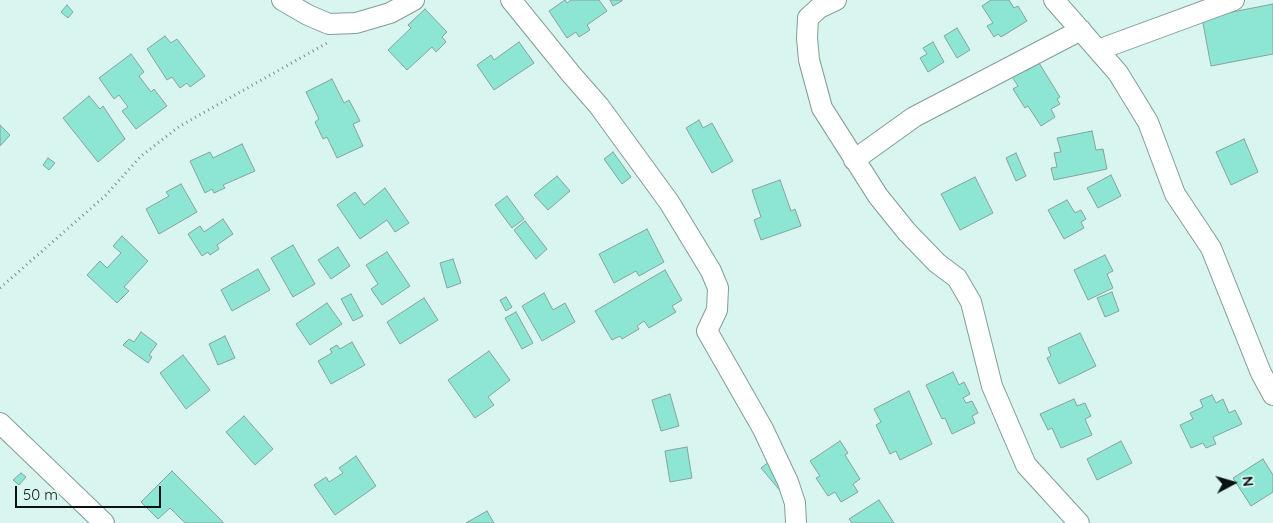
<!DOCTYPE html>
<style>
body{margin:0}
#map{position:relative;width:1273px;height:523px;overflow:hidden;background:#d9f5ef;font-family:Quicksand,sans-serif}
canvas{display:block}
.north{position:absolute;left:1208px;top:458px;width:50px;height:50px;-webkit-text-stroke:4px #d9f5ef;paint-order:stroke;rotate:84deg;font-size:14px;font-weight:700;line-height:20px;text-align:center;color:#081210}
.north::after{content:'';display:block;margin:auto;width:18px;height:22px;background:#081210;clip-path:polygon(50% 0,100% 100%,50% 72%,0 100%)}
.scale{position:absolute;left:15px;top:486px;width:146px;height:22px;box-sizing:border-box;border:2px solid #081210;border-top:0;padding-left:6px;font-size:15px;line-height:18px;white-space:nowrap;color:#081210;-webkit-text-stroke:4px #d9f5ef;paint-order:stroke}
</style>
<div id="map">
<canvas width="1273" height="523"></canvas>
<div class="north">N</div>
<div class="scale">50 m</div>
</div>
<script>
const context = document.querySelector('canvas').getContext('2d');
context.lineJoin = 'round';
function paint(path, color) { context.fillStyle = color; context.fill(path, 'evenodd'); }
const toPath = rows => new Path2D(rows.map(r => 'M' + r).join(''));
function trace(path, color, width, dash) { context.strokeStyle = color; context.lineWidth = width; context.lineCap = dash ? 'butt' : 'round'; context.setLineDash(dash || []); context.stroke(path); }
const building = toPath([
 [565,0,567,3,571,0,599,0,607,11,587,25,590,30,579,37,576,32,567,38,549,11,565,0],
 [610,0,622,0,622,1,613,6,610,0],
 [991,0,1009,0,1014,8,1018,6,1027,21,1001,37,998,34,994,37,987,26,993,23,982,6,991,0],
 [1273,4,1273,54,1211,66,1202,18,1273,4],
 [67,5,73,12,68,18,61,12,67,5],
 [425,9,447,32,442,37,446,42,436,52,432,47,407,70,388,50,411,28,408,25,425,9],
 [957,28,970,50,957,58,944,36,957,28],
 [165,36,171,43,177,39,205,76,190,87,187,83,180,88,172,77,167,80,147,49,165,36],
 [519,42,534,63,494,90,477,65,491,55,494,60,519,42],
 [933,42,944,62,928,72,920,58,927,54,923,48,933,42],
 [131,54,144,72,139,76,151,92,154,89,167,106,136,129,122,111,128,107,119,95,114,99,99,78,131,54],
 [1039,63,1060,97,1057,99,1060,104,1051,109,1055,117,1041,126,1028,106,1025,108,1013,89,1018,86,1009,72,1022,64,1026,71,1039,63],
 [332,79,344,103,349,100,360,121,353,124,363,146,337,158,327,137,323,139,315,122,319,119,306,92,332,79],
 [89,96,100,109,103,106,125,139,98,162,63,118,89,96],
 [699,120,703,128,712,123,733,161,712,173,686,128,699,120],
 [0,125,10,135,0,146,0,125],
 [1092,131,1096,150,1103,149,1107,169,1054,180,1051,168,1057,167,1054,153,1061,152,1057,138,1092,131],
 [1244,139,1258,172,1231,185,1216,152,1244,139],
 [242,144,255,171,223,185,225,188,214,193,212,189,205,193,190,161,210,152,213,158,242,144],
 [613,152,631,177,622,184,604,159,613,152],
 [1016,153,1026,176,1016,181,1006,158,1016,153],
 [48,158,55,163,49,170,43,165,48,158],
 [1111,175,1121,196,1098,208,1087,188,1111,175],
 [557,176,570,191,548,210,534,195,557,176],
 [975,177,993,213,960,230,941,194,975,177],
 [780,180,791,211,795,209,801,226,761,240,754,220,761,217,752,190,780,180],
 [181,184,197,212,159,234,146,209,169,196,166,192,181,184],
 [385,188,409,223,395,232,387,220,360,239,337,205,355,192,364,205,385,188],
 [507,196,524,219,512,228,495,205,507,196],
 [1067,200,1075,213,1081,210,1086,219,1081,222,1084,228,1064,239,1048,210,1067,200],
 [223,219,233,234,217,245,219,249,210,255,208,252,202,256,188,234,200,226,204,232,223,219],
 [525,221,547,249,536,259,514,230,525,221],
 [647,229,664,262,639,276,636,271,614,283,599,254,647,229],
 [122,236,148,261,124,287,129,291,117,303,87,275,100,261,107,268,121,253,113,246,122,236],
 [293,245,315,284,293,297,271,258,293,245],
 [338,247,350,266,331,279,318,260,338,247],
 [387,252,410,286,382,305,371,289,378,284,366,265,387,252],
 [1105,255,1113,271,1107,274,1113,288,1088,300,1074,270,1105,255],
 [453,259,461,283,447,288,440,263,453,259],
 [258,269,270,290,232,311,221,290,258,269],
 [665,270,682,300,672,306,676,312,649,328,644,321,637,326,639,329,622,339,620,336,612,340,595,311,665,270],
 [1112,292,1119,311,1105,317,1097,298,1112,292],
 [544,293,553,310,565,303,575,322,542,341,522,306,544,293],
 [351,294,363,316,353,321,341,299,351,294],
 [506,297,512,307,506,311,500,300,506,297],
 [424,298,438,320,400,344,387,322,424,298],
 [327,303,342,324,310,345,296,324,327,303],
 [516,312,533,343,522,349,505,318,516,312],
 [141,332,157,344,149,355,152,357,148,363,123,345,129,339,134,342,141,332],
 [1080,333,1096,366,1059,384,1047,358,1051,356,1048,348,1080,333],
 [225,336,235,358,218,365,209,344,225,336],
 [352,342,365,365,331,384,318,361,332,353,330,349,337,345,340,349,352,342],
 [489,351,510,380,488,397,494,405,475,418,448,380,489,351],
 [183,355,210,390,186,409,160,373,183,355],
 [953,372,959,385,964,382,970,394,963,398,966,403,972,401,978,413,972,416,975,423,952,434,945,418,942,419,926,385,953,372],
 [909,391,932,444,900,460,896,451,890,454,876,425,881,422,874,409,909,391],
 [670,394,679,426,661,431,652,400,670,394],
 [1212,395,1216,403,1223,399,1229,413,1235,410,1242,424,1213,437,1216,444,1206,448,1203,443,1191,448,1180,425,1193,419,1190,413,1203,407,1200,400,1212,395],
 [1074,399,1077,406,1085,403,1091,416,1085,419,1092,435,1061,448,1052,428,1048,430,1040,414,1074,399],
 [244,416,273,449,255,465,226,432,244,416],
 [840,441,848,453,845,455,860,479,853,484,858,492,841,502,835,492,828,496,816,478,820,476,810,461,840,441],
 [1121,441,1132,463,1097,480,1087,459,1121,441],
 [687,447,692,478,670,482,665,451,687,447],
 [356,456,376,486,335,515,314,485,326,477,329,482,343,473,339,468,356,456],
 [1263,459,1273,475,1273,492,1251,506,1233,478,1263,459],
 [770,461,782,493,761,468,770,461],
 [172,471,223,522,223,523,185,523,170,508,158,519,141,502,172,471],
 [21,473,26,477,19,485,13,480,21,473],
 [879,500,894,523,852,523,849,519,879,500],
 [487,511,494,523,466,523,487,511]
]);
const path = toPath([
 [0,288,105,196,141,156,180,126,327,43]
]);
const street = toPath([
 [282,0,308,15,329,24,356,23,390,13,414,0],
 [511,0,571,74,599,106,669,202,711,271,718,288,717,310,707,331,763,429,788,482,795,503,796,523],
 [836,0,819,8,808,18,807,38,809,60,822,108,878,196,907,232,937,263,957,278,971,302,992,386,1026,465,1079,523],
 [1054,0,1118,73,1148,122,1175,194,1211,248,1261,373,1273,395],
 [1098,50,1234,0],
 [854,160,914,117,1081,30],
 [0,423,104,523]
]);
paint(building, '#8de5d4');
trace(building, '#88a39d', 1);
trace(street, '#839d97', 22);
trace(path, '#7a8e89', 3, [1, 4]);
trace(street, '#fff', 20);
</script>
